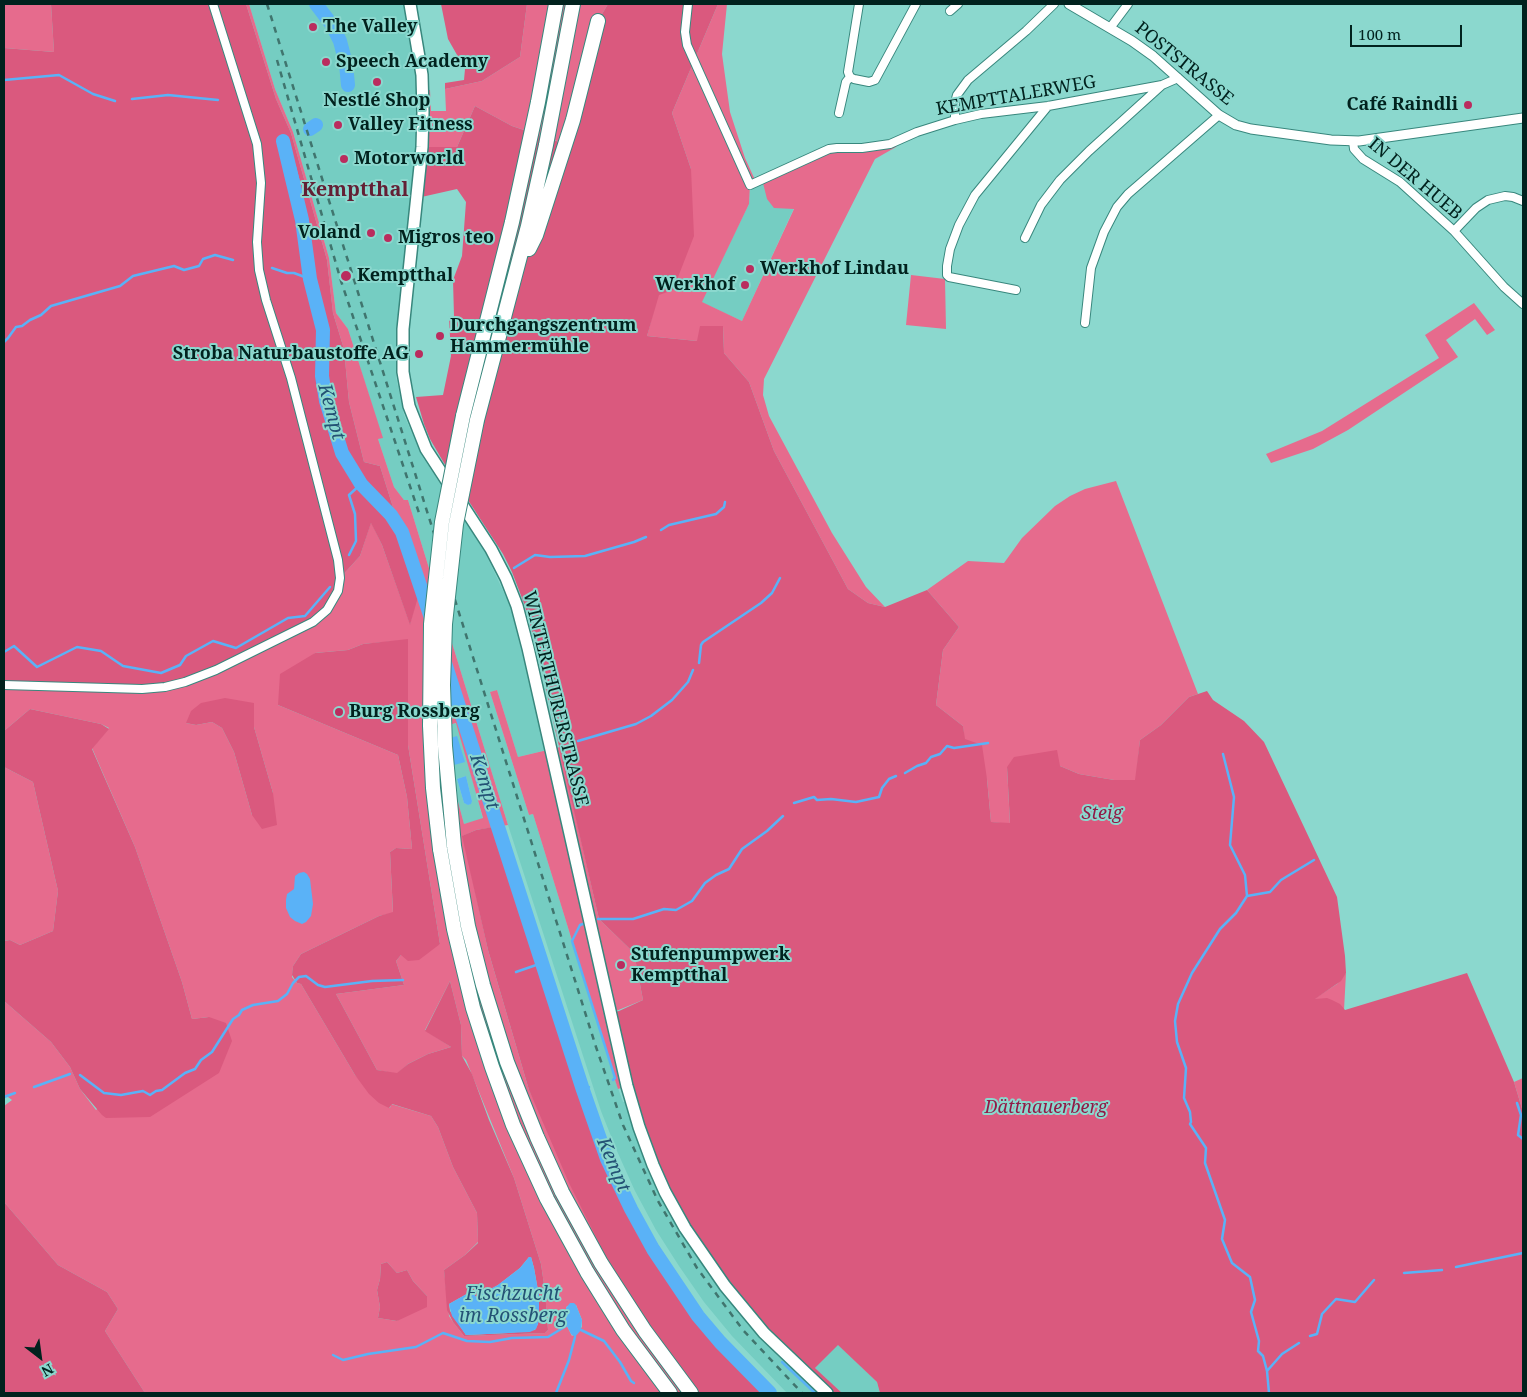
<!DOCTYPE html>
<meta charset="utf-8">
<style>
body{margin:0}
#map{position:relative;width:1527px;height:1397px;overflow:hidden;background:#8bd8ce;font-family:"Noto Serif",serif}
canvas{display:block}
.frame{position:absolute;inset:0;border:5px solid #01221e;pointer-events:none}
.north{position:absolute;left:15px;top:1332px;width:50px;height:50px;-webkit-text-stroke:4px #8bd8ce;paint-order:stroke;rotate:150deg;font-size:14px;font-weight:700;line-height:20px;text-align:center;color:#01221e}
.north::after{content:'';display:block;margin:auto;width:18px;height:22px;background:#01221e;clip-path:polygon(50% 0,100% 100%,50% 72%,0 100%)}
.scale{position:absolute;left:1350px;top:25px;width:112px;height:22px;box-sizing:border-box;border:2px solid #01221e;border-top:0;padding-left:6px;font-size:15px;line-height:18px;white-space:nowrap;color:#01221e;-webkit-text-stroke:4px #8bd8ce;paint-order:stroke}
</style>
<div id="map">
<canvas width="1527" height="1397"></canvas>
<div class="frame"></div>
<div class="north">N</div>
<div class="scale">100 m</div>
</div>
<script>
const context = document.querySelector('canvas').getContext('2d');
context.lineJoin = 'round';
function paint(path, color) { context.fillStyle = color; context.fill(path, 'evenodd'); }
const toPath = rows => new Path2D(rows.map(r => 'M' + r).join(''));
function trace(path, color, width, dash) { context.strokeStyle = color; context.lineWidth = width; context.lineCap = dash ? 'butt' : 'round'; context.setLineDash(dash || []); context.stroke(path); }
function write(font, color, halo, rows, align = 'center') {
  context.font = font + ' "Noto Serif",serif'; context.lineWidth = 4; context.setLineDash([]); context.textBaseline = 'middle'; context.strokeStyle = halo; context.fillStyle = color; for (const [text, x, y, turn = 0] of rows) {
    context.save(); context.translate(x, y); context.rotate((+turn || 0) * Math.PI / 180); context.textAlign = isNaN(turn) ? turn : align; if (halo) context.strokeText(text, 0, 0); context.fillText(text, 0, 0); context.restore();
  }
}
const built = toPath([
 [249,4,410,4,422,75,406,299,396,332,396,377,404,415,422,456,484,550,506,597,513,595,551,749,518,757,497,690,490,692,529,815,533,814,614,1077,623,1102,626,1102,642,1155,665,1203,706,1270,755,1332,819,1393,787,1393,732,1336,704,1302,679,1266,656,1230,635,1191,617,1151,601,1111,508,825,408,500,404,500,394,487,378,439,382,437,348,329,336,313,329,258,293,132,275,89],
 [762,179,794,208,742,321,701,302,749,204,750,185],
 [457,723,483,819,464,824,438,728],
 [466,776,472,801,469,805,464,803,457,779],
 [838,1344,877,1382,880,1393,842,1393,815,1368]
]);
const green = toPath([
 [4,4,51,4,54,52,4,48],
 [246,4,249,4,275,89,293,132,308,184,329,258,336,313,348,329,383,438,378,439,394,487,404,500,408,500,508,825,476,830,463,836,488,950,529,1090,640,1312,698,1391,694,1393,145,1393,105,1331,118,1309,107,1292,58,1265,4,1202,4,1106,12,1100,4,1094,4,1001,51,1042,70,1067,80,1089,96,1110,209,1017,192,1019,182,982,135,847,92,748,109,728,101,724,30,709,4,731,4,685,340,578,360,556,371,522,382,545,410,624,417,596,397,520,380,466,364,462,349,402,344,349,333,313,327,260,291,133,276,99],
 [408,640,408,745,440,944,401,955,396,961,404,985,336,994,377,1070,397,1074,408,1064,428,1054,451,1047,425,1030,450,981,461,1025,462,1056,466,1060,514,1178,541,1264,545,1291,548,1330,545,1333,464,1336,453,1322,449,1316,444,1270,465,1255,478,1242,477,1213,453,1167,438,1127,431,1116,391,1104,390,1108,355,1075,301,984,297,983,292,977,293,966,301,954,379,916,393,913,390,852,396,848,412,849,407,797,398,755,278,705,315,653,348,650,363,644],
 [254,703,254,727,273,793,252,815,234,752,222,728,212,722,196,725,186,723],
 [456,723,483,818,464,824,438,728],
 [387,1262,397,1273,407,1270,413,1281,427,1296,397,1321,378,1318,380,1307,377,1290,380,1279,381,1264],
 [576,1305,582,1320,582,1327,572,1336,566,1324,566,1308,567,1306],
 [527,4,608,4,598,21,566,144,512,126,475,106,457,147,422,147,423,90,430,90,431,111,446,111,445,89,482,81,520,57],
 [718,4,727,4,722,54,730,112,745,158,756,182,750,185,749,204,702,302,742,321,794,209,774,208,767,199,762,179,829,149,900,140,896,147,875,159,764,379,763,395,769,416,832,533,866,587,885,607,868,603,848,589,774,451,749,382,724,353,723,326,697,341,647,336,691,169,672,113],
 [911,275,945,279,946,329,906,325],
 [1474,303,1495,330,1487,335,1475,319,1446,340,1458,357,1348,430,1313,449,1271,463,1266,454,1322,431,1439,358,1425,335],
 [1116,481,1198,694,1189,697,1161,725,1140,740,1136,780,1114,780,1079,774,1060,766,1007,767,1010,824,991,822,987,779,964,739,963,726,936,705,943,650,959,627,927,590,968,561,1004,563,1022,538,1055,506,1070,496,1085,489],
 [497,690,518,757,560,747,599,919,634,953,643,1000,611,1013,627,1086,618,1089,614,1077,533,814,529,815,490,692],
 [4,767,33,782,58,891,53,931,20,945,10,940,4,941],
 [1346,973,1344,1010,1314,999,1337,984],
 [1523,1078,1523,1112,1514,1082]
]);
const forest = toPath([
 [51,4,246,4,276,99,291,133,327,260,333,313,344,349,349,402,364,462,380,466,397,520,418,597,410,625,382,545,371,523,360,556,340,578,323,614,216,670,165,687,4,685,4,48,54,52],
 [441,4,527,4,520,57,482,81,445,89,445,83,464,80,465,69,448,39],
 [608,4,718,4,672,113,691,169,694,236,673,290,659,295,647,336,697,341,700,326,723,326,724,353,749,382,774,451,848,589,868,603,885,607,927,590,959,627,943,650,936,705,963,726,965,739,982,745,987,779,991,822,1010,823,1007,767,1014,757,1057,750,1060,766,1079,774,1114,780,1135,780,1140,740,1161,725,1189,697,1207,691,1213,700,1244,721,1264,742,1337,897,1345,956,1346,973,1341,981,1315,999,1327,998,1332,1000,1340,1004,1345,1010,1467,973,1514,1082,1523,1112,1523,1393,880,1393,877,1382,838,1345,815,1368,842,1393,827,1393,725,1286,653,1165,611,1013,619,1011,643,1000,634,953,599,919,536,647,525,606,512,572,503,554,444,463,430,439,424,424,416,397,443,395,451,356,449,317,454,316,453,280,462,256,466,202,457,189,417,198,422,147,457,147,475,106,512,126,565,144,598,21],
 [408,639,408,745,440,944,419,960,408,961,401,955,396,961,404,985,336,994,377,1070,397,1073,408,1064,428,1054,451,1047,425,1031,450,981,461,1025,462,1056,472,1074,489,1120,514,1178,541,1264,545,1291,548,1330,545,1333,464,1336,453,1322,447,1310,444,1270,465,1255,478,1243,477,1213,453,1167,438,1127,431,1116,392,1104,389,1108,379,1103,369,1094,355,1075,301,984,297,983,292,975,293,966,301,954,379,916,393,912,390,852,396,848,412,849,407,797,398,755,278,705,280,674,315,653,348,650,363,644],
 [529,1257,531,1257,534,1268,539,1296,538,1324,535,1330,508,1333,466,1335,450,1311,449,1304,472,1291,476,1297,498,1285,520,1268],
 [225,698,254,703,254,727,273,793,277,825,262,829,252,815,234,752,222,728,212,722,196,725,186,723,191,711,201,703],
 [30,709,101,724,109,729,92,749,135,847,182,982,192,1019,209,1017,226,1023,232,1041,219,1073,150,1117,106,1118,102,1115,80,1089,70,1067,51,1042,4,1001,4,941,10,940,20,945,53,931,58,891,33,782,4,767,4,731],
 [493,827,543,959,610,1154,638,1214,679,1277,691,1312,717,1344,764,1393,694,1393,698,1391,640,1312,604,1253,569,1183,529,1090,488,950,462,836,476,830],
 [4,1202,58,1265,107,1292,118,1309,105,1331,145,1393,4,1393],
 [387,1262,397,1273,407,1270,413,1281,427,1296,427,1307,397,1321,378,1318,380,1307,377,1290,380,1279,381,1264]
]);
const water = toPath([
 [296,166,301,185,288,189,283,169],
 [457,736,465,762,454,765,447,739],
 [466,776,472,801,471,804,468,805,464,803,457,779],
 [304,872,307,874,310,879,313,904,311,916,306,922,302,924,295,921,290,917,286,908,286,900,287,894,294,889,295,876,299,873],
 [529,1257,531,1257,534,1268,539,1296,539,1321,536,1329,530,1332,466,1335,452,1316,449,1304,472,1291,476,1297,498,1285,520,1268],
 [570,1303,574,1303,576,1305,582,1320,581,1330,575,1337,571,1334,566,1324,566,1308]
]);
const stream = toPath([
 [4,80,59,75,93,94,115,101],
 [132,99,168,95,218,100],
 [272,268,287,273,294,273,310,279],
 [4,342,8,338,16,327,22,326,30,320,41,315,51,306,120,286,133,276,174,266,184,270,199,266,203,259,215,255,233,260],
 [661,530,669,525,716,514,724,507,725,502],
 [349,555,356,541,355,514,349,495,361,484],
 [514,568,535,555,550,557,585,556,634,542,646,537],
 [4,652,14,646,37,667,77,647,101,651,123,666,161,673,180,665,186,656,213,641,236,648,288,618,305,616,330,587],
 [699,663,701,645,703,642,761,603,772,593,780,578],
 [578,741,636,724,651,716,672,700,688,682,693,670],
 [570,743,574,742],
 [1223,754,1234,797,1230,845,1245,875,1247,896],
 [905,773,917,766,926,763,931,757,940,754,947,746,954,748,988,743],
 [794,803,814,797,817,800,831,799,856,802,879,797,882,788,889,779,896,776],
 [598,919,633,919,664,909,676,910,692,901,705,883,716,875,729,869,742,849,767,831,783,816],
 [583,924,580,925,572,941,615,1078,613,1080],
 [516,972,542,963],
 [80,1075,104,1093,121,1095,143,1091,150,1095,156,1091,162,1090,185,1073,195,1069,201,1060,212,1052,233,1019,239,1015,242,1010,253,1005,278,1001,287,994,293,983,299,977,306,976,318,985,325,987,372,981,403,980],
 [34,1087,70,1074],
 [583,1090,589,1087],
 [4,1097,15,1093],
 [1517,1103,1521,1115,1518,1135,1523,1139],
 [1456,1267,1523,1253],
 [1404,1273,1442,1270],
 [581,1330,604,1341,620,1362,631,1381,634,1383],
 [1310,1336,1317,1334,1322,1314,1336,1299,1355,1302,1374,1280],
 [333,1355,343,1360,368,1354,416,1347,443,1333,467,1341,490,1342,512,1338,548,1337,566,1326],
 [782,1362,815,1393],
 [1267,1371,1282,1354,1299,1343],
 [556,1393,569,1360,575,1337],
 [1269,1393,1267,1371,1263,1356,1258,1351,1259,1341,1251,1312,1255,1300,1250,1277,1232,1263,1222,1239,1225,1220,1205,1163,1206,1148,1190,1124,1191,1122,1190,1112,1184,1098,1186,1068,1177,1042,1175,1021,1178,1004,1192,973,1220,929,1236,913,1247,896,1270,892,1281,880,1314,860]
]);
const river = toPath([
 [316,4,332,25,340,41,346,64,348,85],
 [310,129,316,125],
 [283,141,302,220,310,279,323,330,322,376,326,401,342,453,361,484,391,515,402,532,432,621],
 [445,663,583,1090,607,1159,631,1209,653,1249,698,1316,720,1342,770,1393]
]);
const minor = toPath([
 [688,4,685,32,687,45,750,185,829,149,837,148,862,148,890,144,917,132,955,120,981,114,1048,106,1162,85],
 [950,11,958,4],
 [1110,28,1128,4],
 [850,77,854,79,869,82,875,80,916,4],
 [839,113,846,82,850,77,848,72,859,4],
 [955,120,955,102,957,95,968,80,1026,31,1054,4],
 [1353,141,1354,149,1363,159,1400,182,1454,231,1504,287,1523,304],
 [1454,231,1476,208,1488,200,1505,196,1513,197,1523,201],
 [1025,238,1041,205,1060,180,1089,151,1162,85,1178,78],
 [1016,290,949,277,947,275,947,266,950,249,959,225,975,195,1048,106],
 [1085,323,1091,268,1104,232,1117,207,1128,194,1219,115],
 [4,685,142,689,165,687,185,682,216,670,313,622,327,610,338,591,340,578,338,560,291,378,266,300,259,270,257,242,261,183,257,144,213,4]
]);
const tertiary = toPath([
 [1069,4,1132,41,1153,56,1219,115,1236,125,1251,129,1331,140,1359,141,1523,118]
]);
const primary = toPath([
 [410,4,422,75,423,112,422,147,403,329,403,372,409,406,426,449,491,549,506,578,517,606,528,648,627,1086,639,1127,653,1165,665,1192,685,1228,725,1286,764,1333,827,1393]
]);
const motorway = toPath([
 [529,249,536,235,573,120,598,21],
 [463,416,512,222,538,102,556,4],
 [477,420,528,226,546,145,573,4],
 [454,846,468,926,483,985,507,1062,537,1137,562,1192,601,1263,645,1331,691,1393],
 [440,849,454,929,473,1008,492,1067,513,1125,547,1199,587,1272,623,1330,670,1393]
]);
const rail = toPath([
 [267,4,596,1047,623,1125,658,1201,697,1268,743,1330,802,1393],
 [277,60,341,281,420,516]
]);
const motorwayBridge = toPath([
 [454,846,445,746,443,685,445,624,456,524,477,420],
 [440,849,433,788,430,726,431,624,442,522,463,416]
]);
const markers = [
 [313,27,5,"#ba2c5e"],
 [326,62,5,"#ba2c5e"],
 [377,82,5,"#ba2c5e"],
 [1468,105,5,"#ba2c5e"],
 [338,125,5,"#ba2c5e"],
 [344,159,5,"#ba2c5e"],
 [371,233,5,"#ba2c5e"],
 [388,238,5,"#ba2c5e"],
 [750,269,5,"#ba2c5e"],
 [346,276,6,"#ba2c5e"],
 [745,285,5,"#ba2c5e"],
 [440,336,5,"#ba2c5e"],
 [419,354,5,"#ba2c5e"],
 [339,712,5,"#ba2c5e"],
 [621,965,5,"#ba2c5e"]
];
const poiNames = [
 ["The Valley",323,27],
 ["Speech Academy",336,62],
 ["Nestlé Shop",377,101,"center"],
 ["Café Raindli",1458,105,"right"],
 ["Valley Fitness",348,125],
 ["Motorworld",354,159],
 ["Voland",361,233,"right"],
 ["Migros teo",398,238],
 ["Werkhof Lindau",760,269],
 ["Kemptthal",357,276],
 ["Werkhof",735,285,"right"],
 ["Durchgangszentrum",450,326],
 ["Hammermühle",450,347],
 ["Stroba Naturbaustoffe AG",409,354,"right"],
 ["Burg Rossberg",349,712],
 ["Stufenpumpwerk",631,955],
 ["Kemptthal",631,976]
];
const streetNames = [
 ["POSTSTRASSE",1184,64,39],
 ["KEMPTTALERWEG",1016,96,-10],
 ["IN DER HUEB",1415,179,40],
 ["WINTERTHURERSTRASSE",555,699,76]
];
const parkNames = [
 ["Steig",1102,814],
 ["Dättnauerberg",1046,1108]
];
const waterNames = [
 ["Kempt",331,412,75],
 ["Kempt",484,782,72],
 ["Kempt",613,1165,67],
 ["Fischzucht",513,1295],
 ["im Rossberg",513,1317]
];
const quarterNames = [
 ["Kemptthal",355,190]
];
paint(built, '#75cdc2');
paint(green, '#e66b8d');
paint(forest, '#da597e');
paint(water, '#5ab2f7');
trace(stream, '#5ab2f7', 2.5);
trace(river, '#5ab2f7', 14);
trace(minor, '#38877d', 10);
trace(tertiary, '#38877d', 11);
trace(primary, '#38877d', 14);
trace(motorway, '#38877d', 16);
trace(minor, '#fff', 8);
trace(tertiary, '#fff', 9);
trace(primary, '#fff', 11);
trace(motorway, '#fff', 14);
trace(rail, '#40756e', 2.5, [6, 6]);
trace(motorwayBridge, '#38877d', 16, []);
trace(motorwayBridge, '#fff', 14);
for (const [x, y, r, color] of markers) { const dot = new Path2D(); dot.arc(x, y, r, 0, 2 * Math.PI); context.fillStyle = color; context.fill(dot); trace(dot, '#8bd8ce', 2); }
write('bold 18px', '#01221e', '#8bd8ce', poiNames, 'left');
write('18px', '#01221e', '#8bd8ce', streetNames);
write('italic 18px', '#911a46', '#8bd8ce', parkNames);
write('italic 19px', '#245275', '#8bd8ce', waterNames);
write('bold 20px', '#631f34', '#8bd8ce', quarterNames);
</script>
